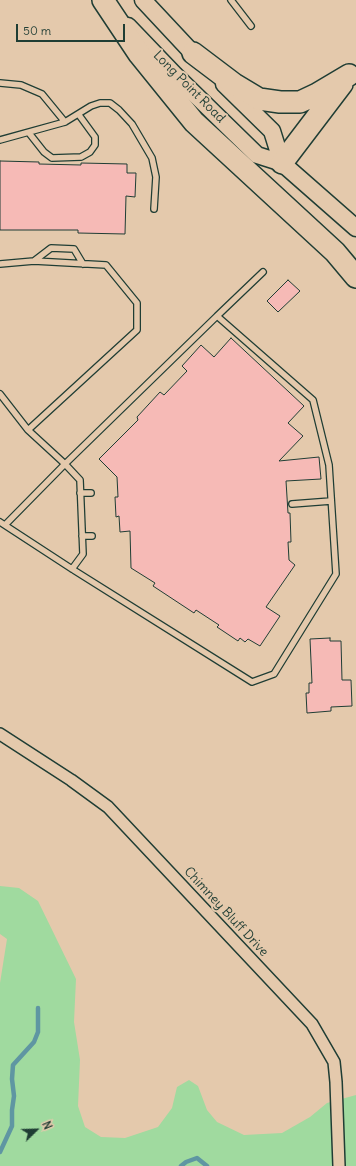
<!DOCTYPE html>
<style>
body{margin:0}
#map{position:relative;width:356px;height:1166px;overflow:hidden;background:#e4c9ac;font-family:Delius,sans-serif}
canvas{display:block}
.north{position:absolute;left:16px;top:1110px;width:40px;height:40px;-webkit-text-stroke:3px #e4c9ac;paint-order:stroke;rotate:67deg;font-size:11px;font-weight:700;line-height:16px;text-align:center;color:#1f3d34}
.north::after{content:'';display:block;margin:auto;width:14px;height:18px;background:#1f3d34;clip-path:polygon(50% 0,100% 100%,50% 72%,0 100%)}
.scale{position:absolute;left:16px;top:24px;width:109px;height:18px;box-sizing:border-box;border:2px solid #1f3d34;border-top:0;padding-left:5px;font-size:12px;line-height:14px;white-space:nowrap;color:#1f3d34;-webkit-text-stroke:3px #e4c9ac;paint-order:stroke}
</style>
<div id="map">
<canvas width="356" height="1166"></canvas>
<div class="north">N</div>
<div class="scale">50 m</div>
</div>
<script>
const context = document.querySelector('canvas').getContext('2d');
context.lineJoin = 'round';
function paint(path, color) { context.fillStyle = color; context.fill(path, 'evenodd'); }
const toPath = rows => new Path2D(rows.map(r => 'M' + r).join(''));
function trace(path, color, width, dash) { context.strokeStyle = color; context.lineWidth = width; context.lineCap = dash ? 'butt' : 'round'; context.setLineDash(dash || []); context.stroke(path); }
function write(font, color, halo, rows, align = 'center') {
  context.font = font + ' Delius,sans-serif'; context.lineWidth = 4; context.setLineDash([]); context.textBaseline = 'middle'; context.strokeStyle = halo; context.fillStyle = color; for (const [text, x, y, turn = 0] of rows) {
    context.save(); context.translate(x, y); context.rotate((+turn || 0) * Math.PI / 180); context.textAlign = isNaN(turn) ? turn : align; if (halo) context.strokeText(text, 0, 0); context.fillText(text, 0, 0); context.restore();
  }
}
const green = toPath([
 [0,886,19,888,38,901,76,979,74,1022,80,1060,78,1106,85,1127,101,1137,125,1138,158,1127,172,1108,177,1087,189,1080,198,1086,207,1110,217,1122,244,1135,282,1133,310,1117,327,1103,356,1095,356,1166,0,1166,0,983,7,939,0,934]
]);
const stream = toPath([
 [0,1152,12,1126,12,1110,14,1096,12,1079,13,1065,34,1042,38,1032,38,1008],
 [181,1166,186,1162,197,1158,207,1166]
]);
const building = toPath([
 [0,161,39,162,39,164,81,165,81,163,127,164,127,173,136,173,135,197,126,196,125,234,78,233,78,230,0,230,0,161],
 [288,280,300,291,278,312,267,301,288,280],
 [231,338,304,406,288,423,303,436,279,461,319,457,321,479,286,481,288,513,290,513,291,542,288,542,289,560,295,565,266,607,280,616,260,646,248,639,245,642,240,638,238,641,217,627,219,625,196,610,194,613,153,586,155,583,131,568,130,531,120,532,119,516,116,517,115,497,118,497,117,477,99,459,138,420,137,417,160,392,164,395,187,371,182,366,201,345,214,357,231,338],
 [330,638,330,641,341,641,342,680,351,680,352,706,331,707,331,711,307,713,306,693,309,693,309,683,312,683,310,639,330,638]
]);
const lane = toPath([
 [231,0,251,26],
 [0,83,21,85,42,94,65,122],
 [29,133,44,152,52,158,81,157,90,152,95,145,95,137,79,115],
 [0,140,65,122,91,106,100,103,110,103,119,110,132,124,152,158,156,177,154,209],
 [34,261,51,248,74,249,83,264],
 [0,264,34,261,106,265,137,303,137,330,28,430],
 [217,316,263,272],
 [0,394,28,430,65,464,80,480,83,554,72,569],
 [80,493,91,493],
 [292,504,331,501],
 [0,522,72,569,252,682,274,674,336,574,329,465,313,400,217,316,65,464,5,525],
 [82,536,92,536]
]);
const street = toPath([
 [0,734,71,780,108,807,312,1024,334,1062,336,1082,339,1166]
]);
const secondary = toPath([
 [143,0,200,61],
 [128,26,175,75,257,155,282,163,356,228],
 [224,84,272,131,282,163]
]);
const highway = toPath([
 [103,0,139,54,194,122,335,252,356,277],
 [193,53,234,84,259,99,280,102,300,102,317,94,349,75],
 [282,163,342,84]
]);
const streetNames = [
 ["Long Point Road",189,87,45],
 ["Chimney Bluff Drive",226,912,47]
];
paint(green, '#a0da9f');
trace(stream, '#5f96a2', 4.5);
paint(building, '#f6bab6');
trace(building, '#1f3d34', 1);
trace(lane, '#1f3d34', 8);
trace(street, '#1f3d34', 14);
trace(secondary, '#1f3d34', 19);
trace(highway, '#1f3d34', 24);
trace(lane, '#e4c9ac', 5.5);
trace(street, '#e4c9ac', 11);
trace(secondary, '#e4c9ac', 16);
trace(highway, '#e4c9ac', 21);
write('13px', '#1f3d34', '#e4c9ac', streetNames);
</script>
